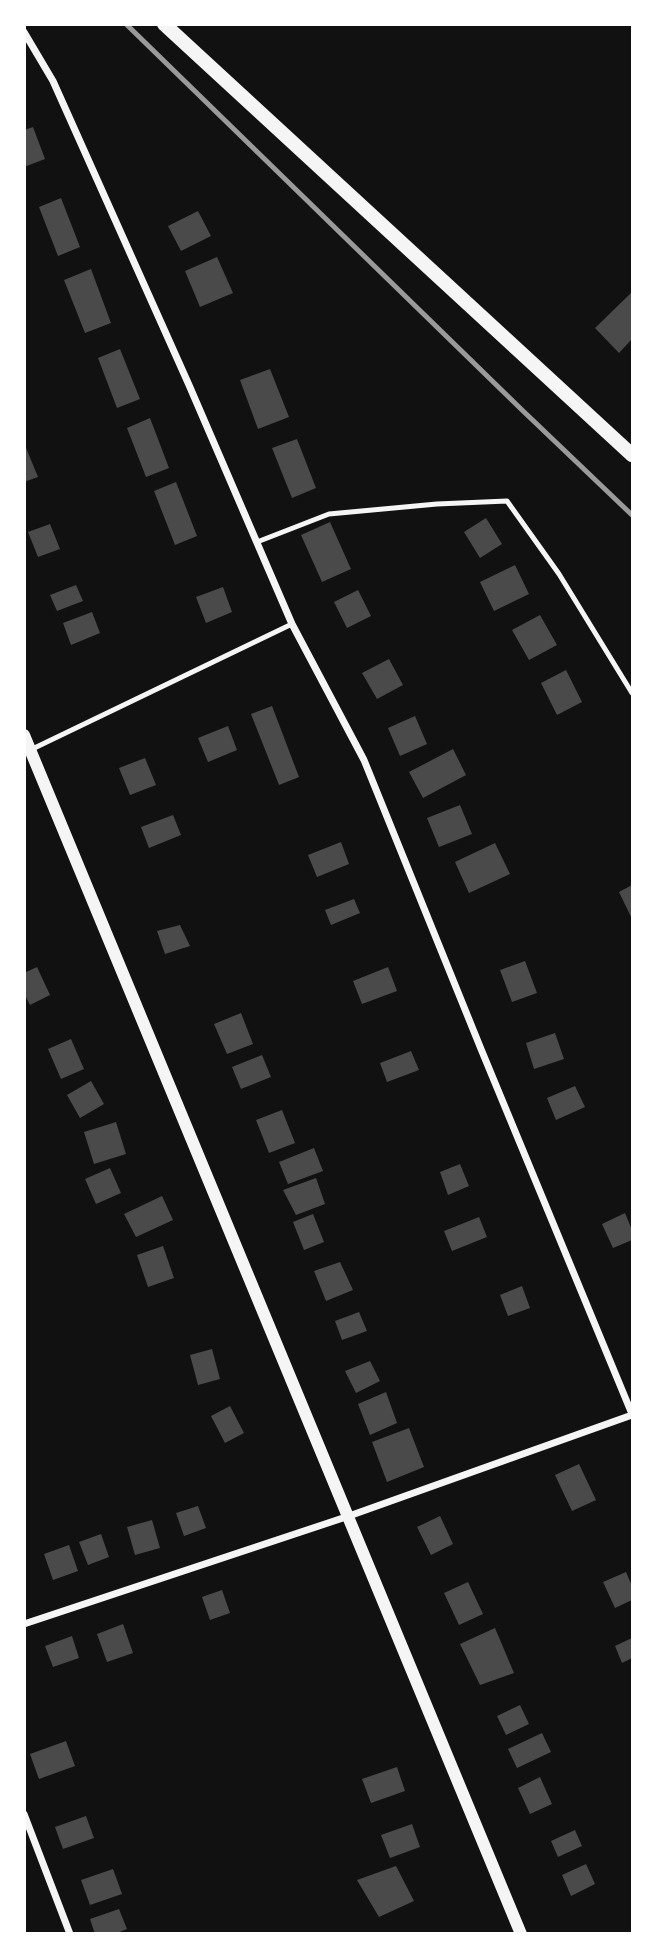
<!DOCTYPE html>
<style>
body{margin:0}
#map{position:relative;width:657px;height:1958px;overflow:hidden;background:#111;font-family:Raleway,sans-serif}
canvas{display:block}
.frame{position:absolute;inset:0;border:26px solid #fff;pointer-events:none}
</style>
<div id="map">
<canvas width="657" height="1958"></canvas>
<div class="frame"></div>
</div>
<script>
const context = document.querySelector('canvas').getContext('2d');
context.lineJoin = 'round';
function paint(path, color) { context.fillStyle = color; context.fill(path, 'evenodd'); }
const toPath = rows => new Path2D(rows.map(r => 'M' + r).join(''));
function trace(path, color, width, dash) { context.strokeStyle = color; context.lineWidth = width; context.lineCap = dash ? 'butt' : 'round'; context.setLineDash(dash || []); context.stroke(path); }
const building = toPath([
 [33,127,45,159,24,167,24,130],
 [61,198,80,247,58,256,39,207],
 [198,211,211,236,181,251,168,226],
 [217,257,233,293,200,307,185,271],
 [91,269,111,323,85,333,64,280],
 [632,292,632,339,619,353,595,328],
 [120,349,140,399,117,408,98,358],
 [270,369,289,417,258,429,240,380],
 [150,418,169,468,146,477,127,428],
 [297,439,316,488,292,498,272,448],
 [24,443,38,477,24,482],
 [176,482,197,536,175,545,154,491],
 [486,518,502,544,480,558,464,532],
 [330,522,351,569,322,582,301,535],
 [50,524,60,549,38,557,28,532],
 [515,565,529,594,494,611,480,582],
 [76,585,83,601,57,611,50,595],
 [223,587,232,612,206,623,196,597],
 [358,590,371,616,347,628,334,602],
 [92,612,100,633,71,645,63,623],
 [540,615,557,645,529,660,512,630],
 [389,659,403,685,377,699,362,673],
 [566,670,582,702,557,715,541,683],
 [272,706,299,777,279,785,251,714],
 [415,716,427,744,400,756,388,728],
 [228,726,237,750,208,762,198,738],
 [453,749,466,775,423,798,409,772],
 [145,758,156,785,130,795,119,768],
 [460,805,472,834,439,847,427,818],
 [173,815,181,835,149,848,141,827],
 [341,842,349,864,317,877,308,855],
 [495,843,510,874,469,893,455,862],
 [632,885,632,919,619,892],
 [354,899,360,913,331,925,325,910],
 [180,925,190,946,165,954,157,931],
 [525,961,537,993,512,1002,500,970],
 [37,967,50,995,30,1005,24,993,24,973],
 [388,967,397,991,362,1004,353,981],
 [241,1013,253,1044,227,1054,214,1024],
 [555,1033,564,1059,534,1069,526,1043],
 [71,1039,84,1069,61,1079,48,1049],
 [411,1051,419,1070,387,1082,380,1063],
 [262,1055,271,1077,241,1089,232,1067],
 [91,1081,104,1104,80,1118,67,1095],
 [575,1086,585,1107,556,1120,547,1098],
 [282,1110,295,1143,269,1153,256,1120],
 [116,1122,126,1154,94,1164,84,1132],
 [314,1148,323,1171,288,1184,279,1162],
 [460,1164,469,1186,448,1195,440,1172],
 [110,1168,121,1193,96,1204,85,1179],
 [316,1178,325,1204,296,1215,283,1190],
 [162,1196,173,1220,136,1237,124,1214],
 [625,1213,632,1230,632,1240,613,1248,602,1224],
 [313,1214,324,1242,304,1250,293,1222],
 [479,1217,487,1237,452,1251,444,1231],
 [163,1246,174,1278,148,1287,137,1255],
 [340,1262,353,1290,326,1301,314,1271],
 [522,1286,530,1308,508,1316,500,1295],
 [359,1312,367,1331,342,1340,335,1321],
 [212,1349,220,1379,198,1385,190,1355],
 [370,1361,380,1381,356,1393,345,1371],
 [386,1392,397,1423,370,1435,358,1404],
 [230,1406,244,1433,225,1443,211,1416],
 [409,1428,424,1467,387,1482,372,1442],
 [579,1464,596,1500,572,1511,555,1475],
 [198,1506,206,1528,184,1536,176,1513],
 [440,1516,453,1544,431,1555,417,1527],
 [152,1520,160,1548,135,1555,127,1527],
 [101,1534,109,1557,88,1565,79,1542],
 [69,1545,78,1571,53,1580,44,1554],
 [626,1572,632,1586,632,1600,615,1608,603,1582],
 [468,1582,483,1614,459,1625,444,1593],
 [222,1590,230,1613,210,1620,202,1597],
 [123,1624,133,1653,107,1662,97,1634],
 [495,1628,514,1673,480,1685,460,1644],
 [72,1636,79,1658,53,1667,45,1646],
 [632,1638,632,1658,622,1663,615,1646],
 [520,1705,529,1724,506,1735,497,1716],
 [542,1733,551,1752,517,1768,508,1749],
 [66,1741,75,1766,39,1779,30,1754],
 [397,1767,405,1791,371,1803,362,1779],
 [540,1777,552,1804,530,1814,518,1788],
 [86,1816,94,1838,63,1849,55,1827],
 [412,1824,420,1847,390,1858,381,1835],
 [575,1830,582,1846,558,1857,551,1841],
 [586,1864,595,1884,571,1896,562,1875],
 [396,1866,414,1901,379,1917,357,1880],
 [113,1869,122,1894,90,1905,81,1880],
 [119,1909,127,1929,114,1934,95,1934,90,1919]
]);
const service = toPath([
 [257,542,329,514,437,504,507,501,559,574,632,693],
 [24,753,292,624]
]);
const minor = toPath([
 [24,32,53,81,189,385,292,624,364,760,481,1049,632,1414],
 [24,1624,349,1516,632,1415],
 [24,1814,70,1934]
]);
const tertiary = toPath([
 [24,735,521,1934]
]);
const secondary = toPath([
 [164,24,632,455]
]);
const rail = toPath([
 [126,24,521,409,632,515]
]);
paint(building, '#4a4a4a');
trace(service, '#f5f5f5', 5);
trace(minor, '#f5f5f5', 7);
trace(tertiary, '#f5f5f5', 12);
trace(secondary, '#f5f5f5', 14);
trace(rail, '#9a9a9a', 5);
</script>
